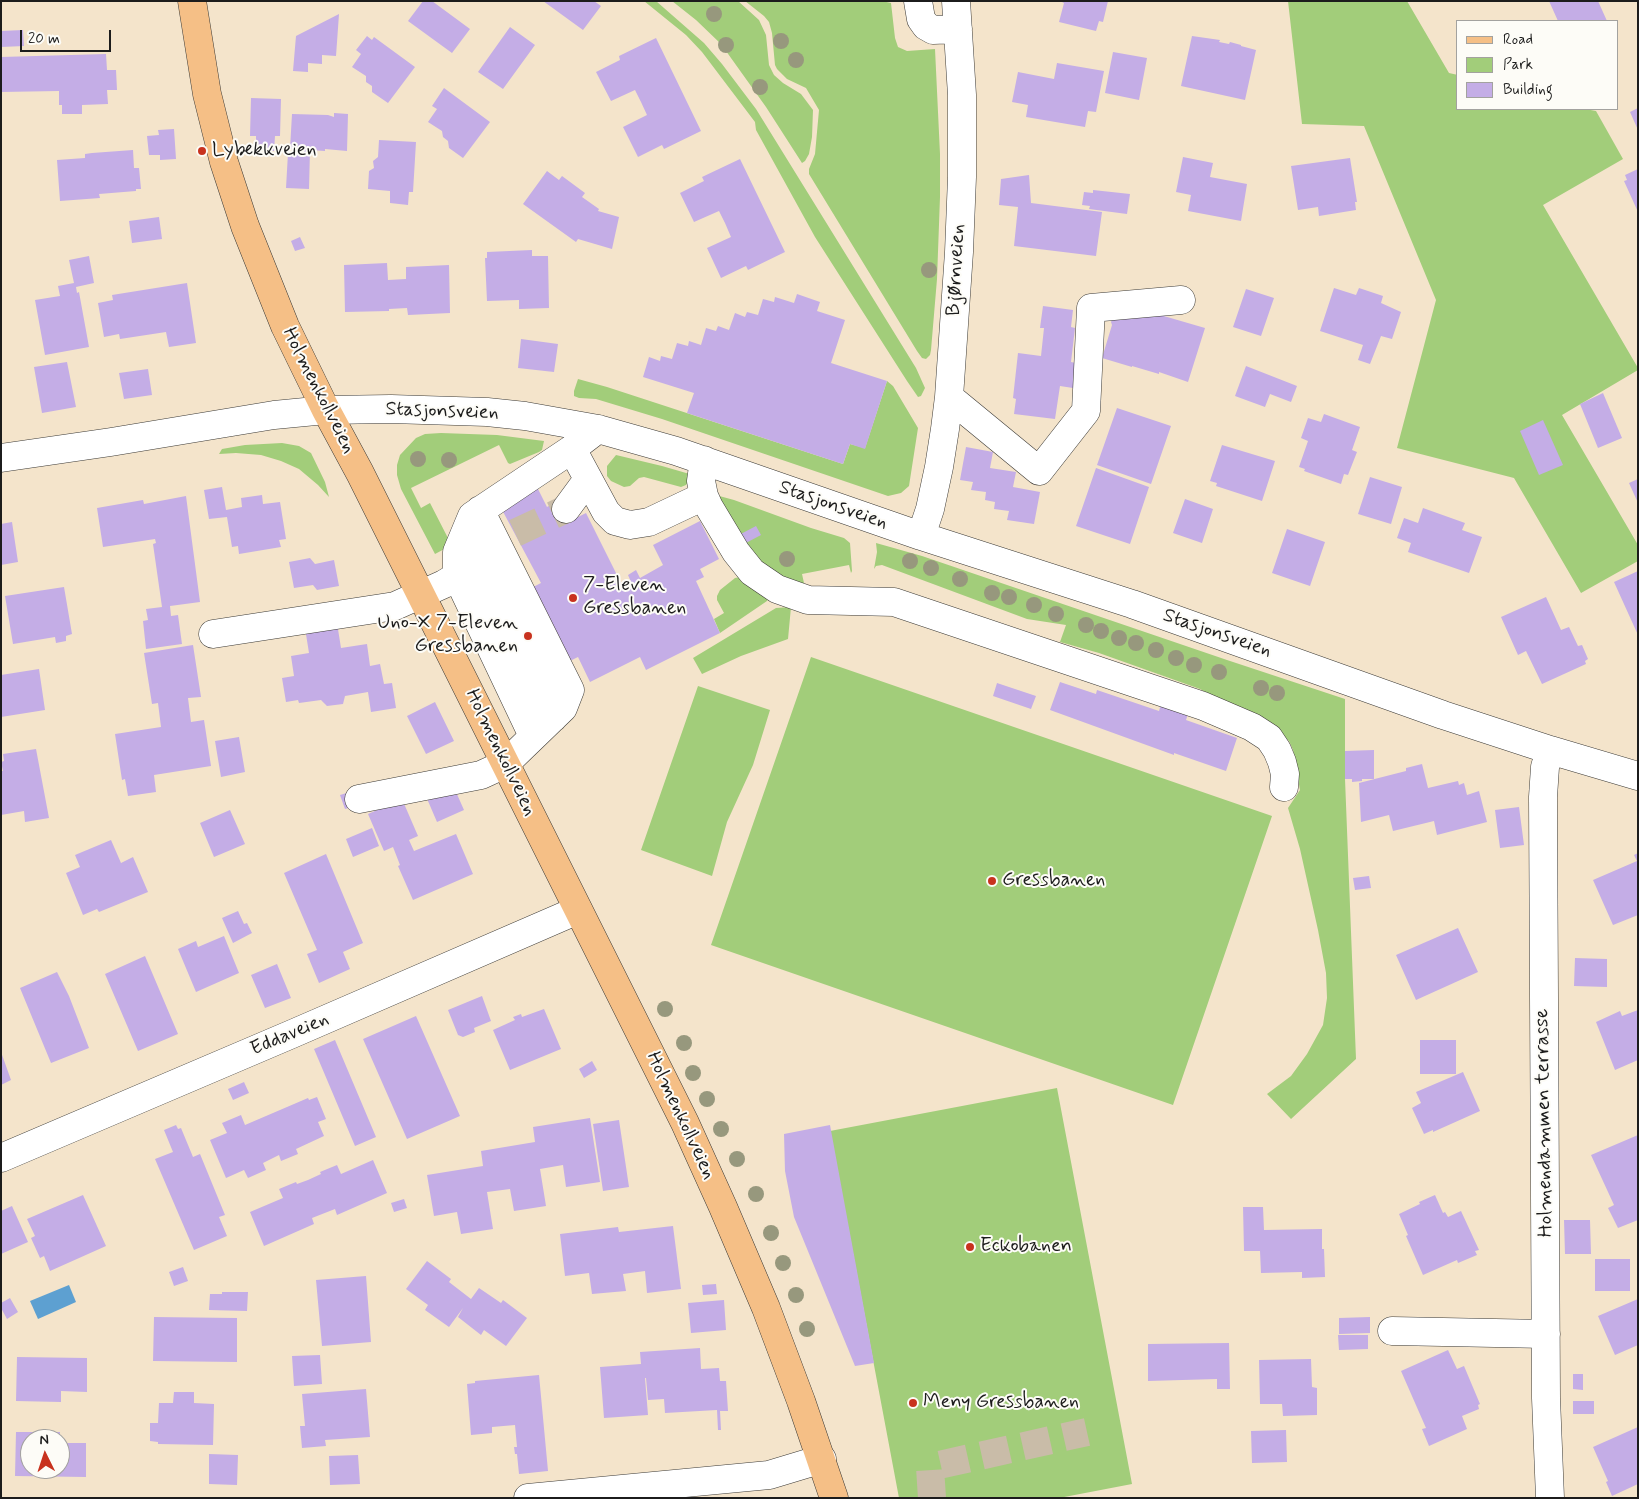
<!DOCTYPE html>
<meta charset="utf-8">
<style>
body{margin:0}
#map{position:relative;width:1639px;height:1499px;overflow:hidden;background:#f4e4cb;font-family:Mynerve,sans-serif}
canvas{display:block}
.frame{position:absolute;inset:0;border:2px solid #1c1c1c;pointer-events:none}
.legend{position:absolute;left:1456px;top:20px;width:162px;height:90px;box-sizing:border-box;background:#fdfcf7;border:1px solid #a3a29f;margin:0;padding:6px 9px;list-style:none;font-size:15px;color:#1c1c1c}
.legend li{display:flex;align-items:center;gap:10px;height:25px}
.legend b{width:25px;border:1px solid #a3a29f}
.north{position:absolute;left:20px;top:1429px;width:50px;height:50px;box-sizing:border-box;background:#fdfcf7;border:1px solid #a3a29f;border-radius:50%;rotate:356deg;font-size:14px;font-weight:700;line-height:20px;text-align:center;color:#1c1c1c}
.north::after{content:'';display:block;margin:auto;width:18px;height:22px;background:#c8321e;clip-path:polygon(50% 0,100% 100%,50% 72%,0 100%)}
.scale{position:absolute;left:20px;top:30px;width:91px;height:22px;box-sizing:border-box;border:2px solid #1c1c1c;border-top:0;padding-left:6px;font-size:15px;line-height:18px;white-space:nowrap;color:#1c1c1c;-webkit-text-stroke:4px #fdfcf7;paint-order:stroke}
</style>
<div id="map">
<canvas width="1639" height="1499"></canvas>
<div class="frame"></div>
<ul class="legend">
<li><b style="height:6px;background:#f5bf86"></b>Road</li>
<li><b style="height:14px;background:#a2cd7a"></b>Park</li>
<li><b style="height:14px;background:#c4ade6"></b>Building</li>
</ul>
<div class="north">N</div>
<div class="scale">20 m</div>
</div>
<script>
const context = document.querySelector('canvas').getContext('2d');
context.lineJoin = 'round';
function paint(path, color) { context.fillStyle = color; context.fill(path, 'evenodd'); }
const toPath = rows => new Path2D(rows.map(r => 'M' + r).join(''));
function trace(path, color, width, dash) { context.strokeStyle = color; context.lineWidth = width; context.lineCap = dash ? 'butt' : 'round'; context.setLineDash(dash || []); context.stroke(path); }
function write(font, color, halo, rows, align = 'center') {
  context.font = font + ' Mynerve,sans-serif'; context.lineWidth = 4; context.setLineDash([]); context.textBaseline = 'middle'; context.strokeStyle = halo; context.fillStyle = color; for (const [text, x, y, turn = 0] of rows) {
    context.save(); context.translate(x, y); context.rotate((+turn || 0) * Math.PI / 180); context.textAlign = isNaN(turn) ? turn : align; if (halo) context.strokeText(text, 0, 0); context.fillText(text, 0, 0); context.restore();
  }
}
const green = toPath([
 [644,1,656,1,704,43,722,64,756,109,916,368,925,388,921,396,918,397,907,381,815,237,756,130,755,122,702,52,686,35],
 [672,1,738,1,759,20,766,35,769,65,774,75,783,83,801,94,813,110,812,137,809,154,805,161,802,163,766,107,721,44,696,20],
 [745,1,882,1,891,3,895,38,898,47,907,51,935,49,940,154,940,197,937,279,931,350,930,355,926,359,922,358,917,351,809,174,809,169,815,154,819,110,806,88,787,79,777,69,775,65,772,33,769,22,764,16],
 [1288,1,1407,1,1449,73,1458,75,1458,109,1585,109,1596,111,1623,159,1543,205,1638,368,1638,370,1562,415,1638,545,1638,561,1581,593,1514,478,1397,448,1436,300,1364,126,1302,124],
 [578,379,607,387,843,464,850,444,865,448,887,381,893,386,918,428,909,486,901,493,888,496,662,419,596,399,579,398,574,396,574,391],
 [441,433,497,435,544,441,542,450,539,452,510,464,508,463,499,445,411,488,421,508,430,503,450,542,450,546,435,554,401,489,397,475,397,465,400,455,416,438,425,434],
 [282,443,299,446,311,453,325,482,329,497,318,485,299,469,281,461,261,455,236,453,219,454,222,449,245,445],
 [616,455,662,466,693,475,686,485,681,487,644,477,639,478,630,486,624,487,611,481,607,476,607,466],
 [712,494,734,500,811,528,844,538,850,543,852,571,851,573,849,565,802,574,804,583,798,584,769,577],
 [876,543,922,556,1227,660,1345,699,1345,779,1356,1059,1291,1119,1267,1094,1291,1076,1307,1054,1323,1025,1327,998,1326,973,1318,930,1300,849,1288,808,1300,790,1293,750,1289,741,1283,736,1200,689,1099,653,1060,642,1066,625,1027,619,882,565,876,566,874,569,877,552],
 [740,577,768,599,767,601,720,633,714,619,724,613,717,600,717,596,720,590,735,578],
 [791,607,788,639,741,656,702,674,693,658,776,608],
 [811,657,1272,816,1173,1105,711,945],
 [698,686,770,710,753,765,727,822,712,876,641,850],
 [1057,1088,1132,1484,1059,1498,899,1498,830,1131]
]);
const water = toPath([
 [69,1285,76,1302,38,1319,30,1301]
]);
const building = toPath([
 [423,1,432,1,470,29,452,53,408,21],
 [543,1,594,1,601,6,583,30],
 [1060,1,1108,1,1103,22,1099,21,1096,31,1059,22,1064,3],
 [1549,1,1598,1,1607,21,1558,21],
 [339,14,336,56,322,55,322,64,308,63,308,72,293,71,296,36],
 [510,27,535,45,503,89,478,72],
 [23,30,24,46,1,47,1,31],
 [367,36,372,40,374,37,415,67,388,103,372,92,372,86,366,82,366,76,352,67,361,54,356,50],
 [1192,36,1220,40,1219,42,1229,44,1230,42,1241,45,1241,46,1256,50,1245,100,1181,86],
 [656,38,701,131,664,149,662,145,638,157,623,127,647,115,641,102,635,90,611,101,596,72,620,60,619,56],
 [1113,52,1147,58,1139,100,1105,93],
 [106,54,107,70,116,70,117,90,107,90,108,104,82,105,82,114,62,114,62,105,59,105,59,91,1,92,1,57],
 [1057,63,1104,71,1096,112,1088,111,1085,127,1026,117,1028,105,1012,102,1018,72,1054,79],
 [444,88,490,122,463,158,449,148,448,141,443,137,442,131,428,122,437,109,432,106],
 [251,98,281,99,280,136,275,136,274,151,256,150,256,136,250,136],
 [1638,108,1638,130,1630,112],
 [334,113,348,114,347,151,325,149,325,151,310,150,309,189,286,188,288,153,295,153,295,149,290,149,292,114,328,115,334,117],
 [174,129,176,159,160,160,160,155,149,155,147,136,159,135,158,130],
 [379,140,416,142,413,192,409,192,408,205,390,203,390,191,368,189,369,171,374,168,373,161,378,157],
 [133,150,134,168,139,168,141,189,136,189,136,191,99,194,100,198,60,201,57,160,85,158,85,154,92,153],
 [1183,157,1213,163,1210,177,1247,184,1241,221,1188,211,1191,195,1176,192],
 [1350,158,1357,202,1355,202,1356,210,1319,216,1318,207,1298,210,1291,166],
 [740,159,785,252,748,270,746,266,721,278,707,248,731,237,725,223,719,211,694,222,680,193,704,181,702,177],
 [1638,169,1638,212,1624,181,1627,180,1625,175],
 [547,171,559,180,562,176,585,193,582,197,599,209,598,211,619,217,612,249,578,239,576,242,523,204],
 [1029,175,1031,203,1102,212,1096,256,1014,246,1018,207,999,205,1001,179],
 [1093,190,1130,194,1127,214,1089,209,1090,206,1082,205,1084,192,1093,193],
 [159,217,162,239,132,243,129,221],
 [300,237,305,248,295,251,291,241],
 [532,250,532,256,548,256,549,308,519,309,519,300,487,301,485,258,487,258,487,252],
 [89,256,94,283,76,287,77,293,79,292,89,347,45,355,35,300,60,296,58,286,74,283,69,260],
 [387,263,388,280,406,279,406,267,449,265,450,313,408,315,407,308,389,309,389,311,345,312,344,265],
 [187,283,196,343,169,347,166,332,120,339,119,334,104,337,98,303,113,300,112,295],
 [1334,288,1356,295,1359,288,1383,296,1381,303,1401,312,1392,339,1381,336,1370,364,1358,360,1363,345,1320,331],
 [1246,289,1274,298,1261,336,1233,327],
 [797,294,820,302,817,311,845,320,831,363,887,381,865,449,850,444,843,464,687,413,694,393,643,377,649,357,660,361,661,356,672,359,677,343,688,346,689,341,701,345,706,328,716,331,718,326,729,330,735,313,745,317,747,312,758,315,763,299,774,302,775,297,794,303],
 [1043,306,1073,310,1071,327,1075,328,1071,362,1076,363,1073,388,1060,386,1055,419,1014,414,1016,399,1013,398,1018,353,1041,356,1044,328,1040,328],
 [1150,312,1205,328,1188,382,1159,372,1159,374,1132,366,1132,367,1102,358,1112,325,1111,322,1114,315],
 [521,339,558,344,554,372,518,368],
 [67,362,76,407,42,413,34,367],
 [1246,366,1297,386,1291,402,1270,394,1265,407,1235,396],
 [148,369,152,395,124,399,119,373],
 [1603,393,1622,438,1598,448,1580,404],
 [1117,408,1171,426,1151,484,1097,465],
 [1324,414,1360,427,1352,450,1357,452,1348,475,1344,474,1341,484,1304,471,1305,469,1299,467,1308,441,1301,438,1308,418,1321,422],
 [1543,420,1563,465,1539,475,1520,431],
 [1222,445,1275,461,1262,501,1216,486,1217,483,1210,481],
 [966,447,993,452,990,468,1016,472,1013,487,1040,492,1034,524,1007,520,1009,511,994,509,995,502,985,500,986,492,971,490,973,482,960,480],
 [1096,468,1149,487,1130,544,1076,526],
 [1370,477,1402,487,1391,524,1358,514],
 [1638,479,1638,503,1629,483],
 [222,487,226,510,242,507,241,498,262,495,263,504,280,502,286,539,279,540,281,547,239,554,238,546,232,547,227,517,209,519,204,490],
 [537,487,547,507,561,499,572,520,586,513,623,587,631,582,628,575,636,570,640,578,663,565,653,545,700,521,719,559,700,569,704,577,696,581,720,633,646,670,640,657,590,682,578,657,509,691,472,618,541,583,500,506],
 [186,496,200,602,170,606,171,616,178,615,182,644,146,649,143,621,148,620,146,609,162,607,153,544,156,543,155,539,103,547,97,508,143,500,144,504],
 [1185,499,1213,509,1202,543,1173,533],
 [1423,508,1465,523,1462,530,1482,537,1469,573,1408,552,1411,543,1397,538,1404,518,1418,523],
 [12,522,18,562,1,565,1,524],
 [756,526,761,535,742,545,737,536],
 [1287,529,1325,542,1310,586,1272,573],
 [310,558,315,564,334,560,339,586,317,590,313,585,294,588,289,562],
 [1638,571,1638,635,1614,582],
 [64,587,72,634,66,636,66,641,56,643,55,637,13,644,5,596],
 [1546,597,1561,630,1569,627,1578,646,1582,645,1588,659,1585,661,1586,664,1542,684,1526,651,1518,655,1501,617],
 [337,623,341,648,367,644,370,666,380,664,384,684,392,683,396,708,371,712,368,692,345,696,343,704,327,706,321,700,299,703,298,700,286,702,282,678,294,676,291,656,309,653,305,628],
 [193,645,201,697,188,698,191,722,204,720,211,766,154,775,156,792,128,796,125,779,122,780,115,734,161,727,158,703,152,704,144,653],
 [39,669,45,710,1,717,1,675],
 [1060,682,1096,694,1097,690,1159,711,1161,704,1188,714,1186,720,1237,738,1226,771,1174,753,1174,755,1050,710],
 [997,683,1036,696,1031,709,993,696],
 [435,702,454,741,426,754,407,716],
 [239,737,245,772,221,777,215,741],
 [36,749,49,818,25,822,24,811,1,815,1,771,3,771,1,762,4,761,3,754],
 [1374,750,1374,779,1362,779,1362,781,1352,782,1352,779,1345,779,1345,751],
 [1422,764,1428,788,1458,781,1459,785,1464,783,1467,795,1479,791,1487,822,1437,835,1434,821,1393,831,1389,815,1361,822,1359,783,1406,771,1406,768],
 [452,783,464,810,437,822,425,794],
 [350,792,355,806,345,809,340,795],
 [402,799,418,836,409,840,414,851,456,834,473,874,413,900,398,866,400,865,393,847,384,851,368,814],
 [1519,807,1524,845,1500,848,1495,810],
 [230,810,245,844,214,857,200,823],
 [372,828,379,846,353,857,346,839],
 [111,840,121,863,133,857,148,892,99,912,97,909,83,915,66,873,80,867,75,855],
 [1638,853,1638,915,1613,925,1593,880,1637,861,1634,855],
 [326,854,363,943,343,952,350,969,319,983,307,954,317,950,284,873],
 [1369,876,1371,888,1355,890,1353,878],
 [238,911,244,924,247,923,252,933,233,943,222,918],
 [1458,928,1478,972,1416,1000,1396,955],
 [224,936,239,973,196,992,178,949,196,941,198,947],
 [145,956,178,1034,138,1051,105,974],
 [1575,958,1607,959,1607,987,1574,986],
 [277,964,291,998,265,1008,251,975],
 [57,972,69,996,89,1048,51,1063,20,988],
 [482,996,491,1021,474,1028,475,1032,463,1037,458,1035,448,1010],
 [544,1009,561,1049,510,1070,493,1030,515,1020,513,1017,521,1014,522,1017],
 [1638,1010,1638,1060,1615,1070,1596,1022,1620,1011,1622,1016],
 [416,1016,460,1116,407,1139,363,1039],
 [335,1040,376,1137,355,1146,314,1049],
 [1420,1040,1456,1040,1456,1074,1420,1074],
 [1,1052,11,1080,1,1085],
 [592,1061,597,1070,584,1078,579,1069],
 [1463,1072,1480,1111,1433,1132,1433,1130,1424,1134,1412,1108,1421,1103,1416,1092],
 [244,1082,249,1093,233,1100,228,1089],
 [317,1097,326,1119,318,1122,324,1136,296,1149,298,1154,281,1161,279,1155,263,1163,266,1170,248,1178,244,1170,226,1178,210,1140,227,1133,222,1123,241,1115,245,1125,308,1098,309,1100],
 [590,1118,600,1182,566,1187,563,1165,540,1169,546,1206,514,1211,510,1189,487,1192,493,1229,461,1234,457,1212,434,1216,427,1175,483,1166,481,1151,535,1142,533,1127],
 [619,1120,629,1187,603,1191,593,1124],
 [176,1125,178,1129,181,1128,193,1157,200,1154,225,1215,219,1217,227,1236,194,1250,155,1159,173,1152,164,1130],
 [830,1125,874,1363,855,1366,794,1217,785,1171,784,1134],
 [1638,1135,1638,1220,1618,1228,1608,1208,1614,1205,1591,1155],
 [373,1160,387,1193,337,1215,335,1209,312,1218,314,1224,264,1246,250,1212,283,1198,279,1189,296,1182,297,1184,308,1180,321,1174,320,1172,337,1165,341,1174],
 [83,1195,106,1246,50,1271,44,1256,40,1258,31,1238,35,1236,27,1219],
 [1435,1195,1443,1213,1445,1212,1448,1217,1461,1211,1479,1250,1475,1251,1477,1255,1458,1263,1457,1260,1423,1275,1406,1236,1408,1235,1399,1214,1420,1204,1419,1202],
 [404,1199,407,1208,394,1212,391,1203],
 [12,1206,28,1242,1,1254,1,1211],
 [1243,1207,1263,1207,1264,1230,1322,1229,1322,1249,1324,1249,1325,1277,1302,1278,1302,1272,1261,1273,1260,1251,1244,1251],
 [1564,1220,1590,1220,1591,1254,1565,1254],
 [673,1226,681,1289,647,1293,645,1271,623,1274,626,1291,592,1294,589,1273,565,1276,560,1234,618,1227,619,1232],
 [1595,1259,1630,1259,1630,1291,1595,1291],
 [427,1261,451,1279,449,1282,471,1299,479,1288,501,1303,503,1300,527,1318,506,1346,484,1330,481,1335,458,1317,463,1308,449,1327,425,1310,428,1305,406,1289],
 [183,1267,188,1281,174,1286,169,1272],
 [366,1276,371,1342,322,1346,316,1280],
 [716,1284,717,1294,703,1295,702,1285],
 [222,1292,248,1292,247,1311,209,1310,210,1294,222,1294],
 [10,1298,18,1312,7,1319,1,1308,1,1303],
 [1638,1299,1638,1345,1615,1355,1598,1316],
 [724,1300,726,1330,691,1333,688,1303],
 [154,1317,237,1318,237,1362,153,1361],
 [1370,1317,1370,1333,1339,1334,1339,1318],
 [1338,1335,1368,1335,1368,1349,1339,1350],
 [1229,1343,1230,1389,1217,1389,1217,1379,1148,1381,1148,1344],
 [700,1348,701,1369,719,1368,720,1381,726,1381,728,1411,720,1411,721,1430,718,1430,717,1410,665,1413,664,1399,648,1400,646,1378,645,1378,648,1415,604,1418,600,1367,641,1364,640,1352],
 [1448,1350,1457,1369,1464,1366,1480,1404,1478,1405,1479,1409,1462,1416,1467,1429,1429,1446,1422,1429,1426,1428,1401,1371],
 [320,1355,322,1384,294,1386,292,1356],
 [17,1357,87,1358,87,1392,61,1391,61,1402,16,1401],
 [1311,1359,1312,1387,1317,1388,1317,1415,1283,1416,1282,1404,1260,1404,1259,1360],
 [1573,1374,1583,1374,1583,1390,1573,1389],
 [539,1375,548,1471,519,1474,517,1454,515,1454,514,1447,517,1447,515,1425,492,1427,492,1433,471,1435,467,1384,475,1383,475,1381],
 [366,1389,370,1437,325,1440,326,1446,302,1448,300,1426,305,1426,302,1394],
 [174,1392,194,1392,194,1403,214,1404,213,1445,158,1444,158,1442,150,1441,150,1423,158,1423,159,1403,173,1403],
 [1573,1401,1594,1401,1594,1414,1573,1414],
 [1638,1427,1638,1484,1612,1496,1606,1482,1608,1481,1593,1447],
 [1286,1430,1287,1462,1252,1463,1251,1431],
 [16,1432,60,1432,60,1439,30,1439,30,1469,60,1469,60,1443,86,1443,86,1477,15,1476],
 [209,1454,238,1455,237,1485,209,1484],
 [358,1455,360,1484,330,1485,329,1456]
]);
const minorTunnel = toPath([
 [515,533,566,509],
 [932,1498,930,1467,1087,1432]
]);
const minor = toPath([
 [918,1,921,19,926,26,933,30,958,29],
 [949,397,1039,471,1086,411,1091,308,1181,300],
 [572,449,606,512,615,521,630,525,649,522,704,496],
 [1,458,111,442,274,415,326,410,391,409,487,412,525,416,598,429,676,451,921,536,1132,604,1443,715,1550,750,1638,776],
 [704,460,701,481,704,496,709,507,736,552,752,572,777,589,808,600,894,602,1203,706,1252,727,1269,738,1277,750,1282,762,1285,774,1284,787],
 [566,509,588,479],
 [921,536,930,509,939,467,945,429,949,397,959,252,962,177,962,95,956,1],
 [471,548,553,718],
 [457,576,533,736],
 [213,634,395,606,444,584,457,576,457,552,472,516,572,449,598,429],
 [359,799,481,775,505,764,563,708,570,690,480,510],
 [1,1158,292,1034,578,910],
 [1392,1331,1546,1334],
 [528,1498,769,1475,822,1459],
 [1550,1498,1546,1398,1543,797,1545,767,1550,750]
]);
const major = toPath([
 [192,1,207,94,224,162,245,226,285,326,326,410,360,473,685,1123,723,1207,766,1308,801,1401,834,1498]
]);
const trees = [
 [714,14],
 [781,41],
 [726,45],
 [796,60],
 [760,87],
 [929,270],
 [418,459],
 [449,460],
 [787,559],
 [910,561],
 [931,568],
 [960,579],
 [992,593],
 [1009,597],
 [1034,605],
 [1056,614],
 [1086,625],
 [1101,631],
 [1119,638],
 [1136,643],
 [1156,650],
 [1176,658],
 [1194,665],
 [1219,672],
 [1261,688],
 [1277,693],
 [665,1009],
 [684,1043],
 [693,1073],
 [707,1099],
 [721,1129],
 [737,1159],
 [756,1194],
 [771,1233],
 [783,1263],
 [796,1295],
 [807,1329]
];
const markers = [
 [202,151,5,"#c8321e"],
 [573,598,5,"#c8321e"],
 [528,636,5,"#c8321e"],
 [992,881,5,"#c8321e"],
 [970,1247,5,"#c8321e"],
 [913,1403,5,"#c8321e"]
];
const poiNames = [
 ["Lybekkveien",212,151],
 ["7-Eleven",583,586],
 ["Gressbanen",583,609],
 ["Uno-X 7-Eleven",518,624,"right"],
 ["Gressbanen",518,647,"right"],
 ["Gressbanen",1002,881],
 ["Eckobanen",980,1247],
 ["Meny Gressbanen",923,1403]
];
const streetNames = [
 ["Bjørnveien",957,270,-87],
 ["Holmenkollveien",318,391,63],
 ["Stasjonsveien",442,412,2],
 ["Stasjonsveien",833,506,19],
 ["Stasjonsveien",1217,634,19],
 ["Holmenkollveien",500,753,64],
 ["Eddaveien",290,1035,-23],
 ["Holmenkollveien",680,1116,65],
 ["Holmendammen terrasse",1545,1123,-91]
];
paint(green, '#a2cd7a');
paint(water, '#5da0d1');
paint(building, '#c4ade6');
trace(minorTunnel, '#c9bca8', 28, [28, 14]);
trace(minor, '#3c3a36', 29);
trace(major, '#3c3a36', 29);
trace(minor, '#fff', 28);
trace(major, '#f5bf86', 28);
context.fillStyle = '#97987d';
for (const [x, y] of trees) { context.beginPath(); context.arc(x, y, 8, 0, 2 * Math.PI); context.fill(); }
for (const [x, y, r, color] of markers) { const dot = new Path2D(); dot.arc(x, y, r, 0, 2 * Math.PI); context.fillStyle = color; context.fill(dot); trace(dot, '#fdfcf7', 2); }
write('20px', '#1c1c1c', '#fdfcf7', poiNames, 'left');
write('20px', '#1c1c1c', '#fdfcf7', streetNames);
</script>
